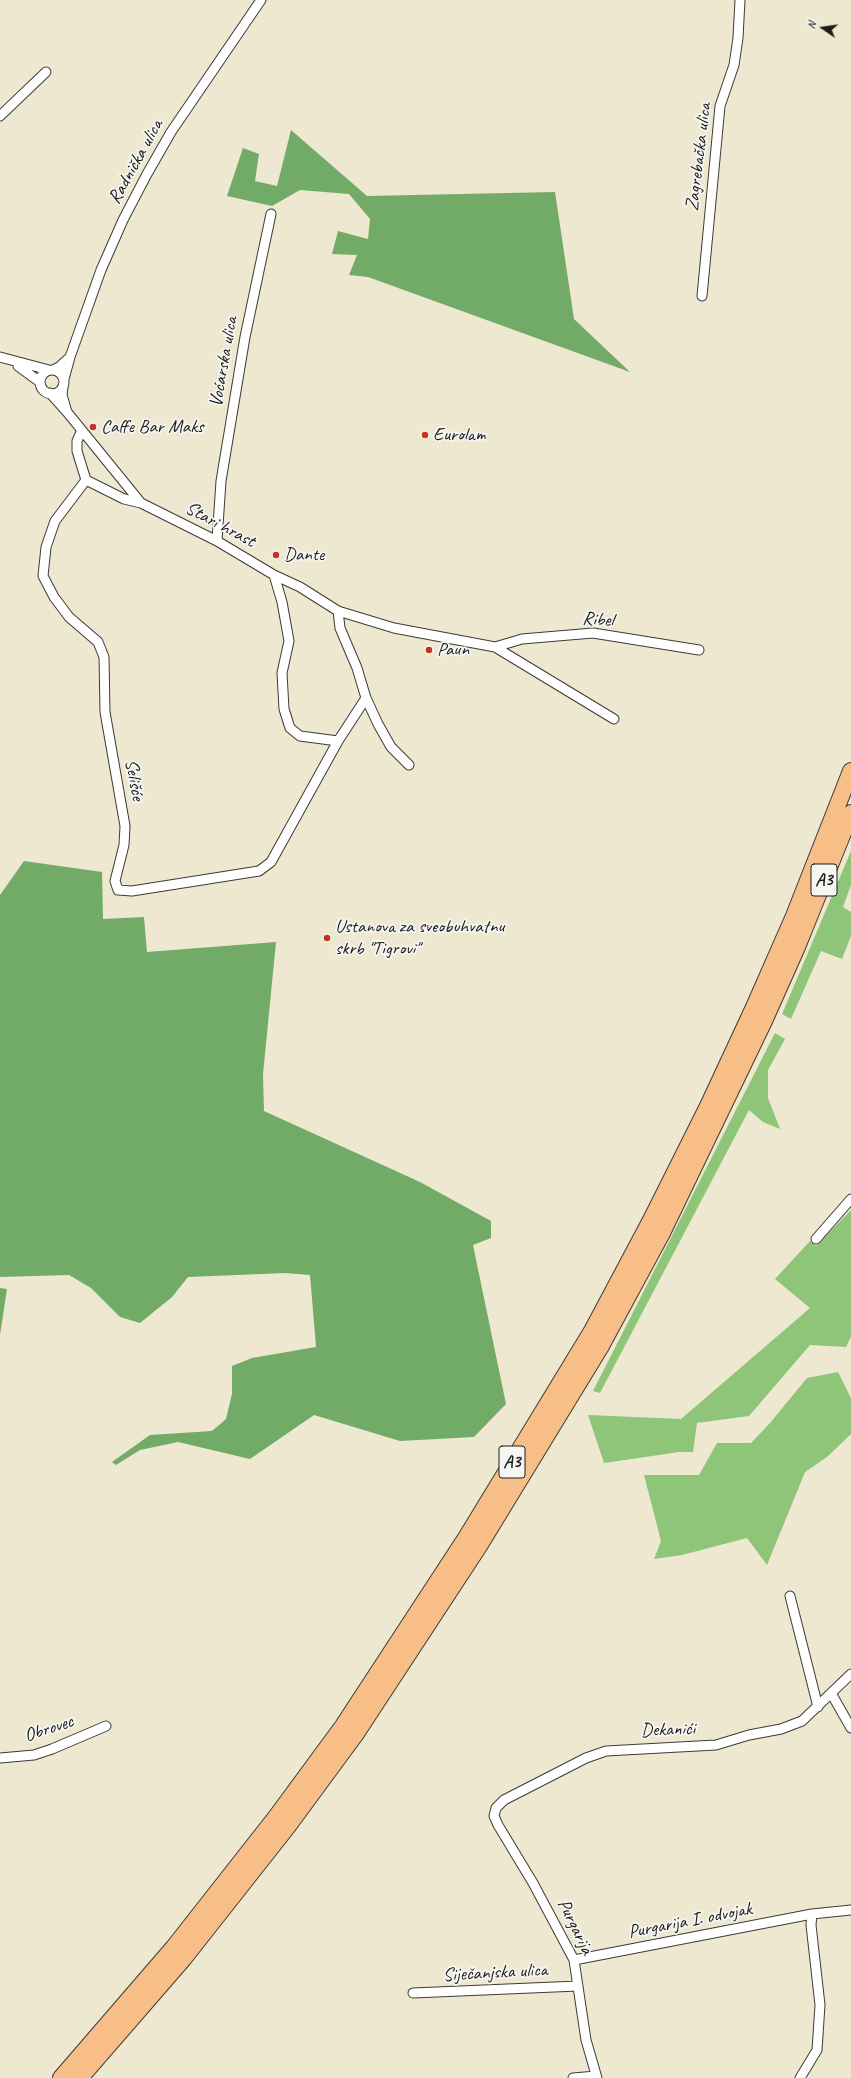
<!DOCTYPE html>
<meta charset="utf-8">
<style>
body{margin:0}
#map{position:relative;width:851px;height:2078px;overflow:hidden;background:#ede8cf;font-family:Caveat,sans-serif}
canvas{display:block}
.north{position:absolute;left:803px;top:8px;width:40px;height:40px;-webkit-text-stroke:3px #f6f6f2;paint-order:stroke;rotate:283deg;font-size:11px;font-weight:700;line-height:16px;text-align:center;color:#1c1c1c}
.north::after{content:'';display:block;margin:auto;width:14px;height:18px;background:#1c1c1c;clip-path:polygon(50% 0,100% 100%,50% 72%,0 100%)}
</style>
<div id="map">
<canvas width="851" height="2078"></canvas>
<div class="north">N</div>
</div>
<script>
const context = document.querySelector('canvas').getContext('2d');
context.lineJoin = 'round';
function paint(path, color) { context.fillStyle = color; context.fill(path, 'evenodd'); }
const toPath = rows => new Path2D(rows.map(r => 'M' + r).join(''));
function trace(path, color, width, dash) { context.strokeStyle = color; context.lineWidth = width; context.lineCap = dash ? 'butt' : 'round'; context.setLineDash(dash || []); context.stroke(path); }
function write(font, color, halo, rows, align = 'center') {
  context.font = font + ' Caveat,sans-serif'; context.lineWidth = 3.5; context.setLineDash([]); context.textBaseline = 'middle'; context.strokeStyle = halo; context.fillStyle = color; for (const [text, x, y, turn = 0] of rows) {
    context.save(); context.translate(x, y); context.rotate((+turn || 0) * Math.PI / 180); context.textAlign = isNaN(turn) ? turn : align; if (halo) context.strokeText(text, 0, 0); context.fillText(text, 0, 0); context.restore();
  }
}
const green = toPath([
 [851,851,851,885,843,907,851,912,851,936,842,959,821,951,791,1019,782,1014],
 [775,1033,785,1039,768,1070,768,1098,780,1129,763,1122,749,1110,600,1393,593,1391],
 [851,1210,851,1337,846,1347,810,1345,749,1416,697,1423,693,1452,679,1452,604,1463,588,1415,681,1419,810,1308,775,1279,810,1241,816,1246],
 [838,1372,851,1398,851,1434,827,1457,805,1472,767,1565,747,1538,682,1555,654,1559,661,1541,644,1475,699,1475,717,1443,751,1443,770,1423,807,1378]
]);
const forest = toPath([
 [291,130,367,196,555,192,574,319,630,372,368,277,349,275,357,255,332,254,338,231,368,239,370,219,349,194,300,190,272,206,227,196,243,148,259,154,255,181,277,186],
 [24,861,102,872,103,919,144,917,147,952,276,942,263,1074,264,1111,420,1182,491,1221,491,1238,473,1245,506,1404,474,1437,400,1441,314,1415,250,1459,178,1442,140,1450,116,1465,112,1462,150,1435,212,1431,226,1419,232,1394,232,1366,252,1358,316,1347,310,1275,285,1273,188,1277,172,1297,140,1323,120,1317,91,1288,69,1275,0,1277,0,895],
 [0,1288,7,1289,0,1335]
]);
const minor = toPath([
 [0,116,46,72],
 [702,296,720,106,734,65,738,38,740,0],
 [0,357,49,370],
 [70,357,101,270,123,220,147,174,171,132,261,0],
 [18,366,40,382],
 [53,370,59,367,70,357,64,379],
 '40 382a12 12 0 1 1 24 0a12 12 0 1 1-24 0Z',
 [50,393,67,412,62,395,63,387],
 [67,412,141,503,217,541,274,575,300,587,338,611,340,628,357,668,366,698,378,724,391,747,409,765],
 [81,432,77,441,77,451,86,480,55,521,46,547,43,576,54,597,69,617,98,642,104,657,105,712,125,826,124,845,115,881,118,890,132,891,259,871,271,862,338,741,366,698],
 [86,480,124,499,141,503],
 [217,541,221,481,245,337,271,214],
 [274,575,282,602,289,641,282,673,284,709,290,728,300,736,338,741],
 [338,611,394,628,495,647,522,639,593,633,699,650],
 [495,647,614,719],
 [816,1239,851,1199],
 [790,1596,818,1707],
 [831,1693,851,1728],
 [0,1758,34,1755,52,1749,106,1726],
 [574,1960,812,1914,851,1910],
 [413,1993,578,1986],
 [573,2078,596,2076],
 [597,2078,586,2040,574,1960,533,1883,498,1825,494,1816,496,1808,504,1800,586,1758,606,1751,716,1745,749,1735,781,1729,802,1721,851,1674],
 [800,2078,817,2050,820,2005,811,1925,812,1914]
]);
const motorway = toPath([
 [61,2078,174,1947,276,1817,343,1726,466,1538,592,1331,651,1220,708,1106,754,1007,794,916,851,771],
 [80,2078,184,1958,288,1826,355,1735,479,1546,601,1346,662,1233,764,1021,797,947,851,813]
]);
const markers = [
 [93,427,4,"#c8321e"],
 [425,435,4,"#c8321e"],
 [276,555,4,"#c8321e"],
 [429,650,4,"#c8321e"],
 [327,938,4,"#c8321e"]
];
const shields = [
 [824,880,26],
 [512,1462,26]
];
const shieldNames = [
 ["A3",824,880],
 ["A3",512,1462]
];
const streetNames = [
 ["Zagrebačka ulica",699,157,-83],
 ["Radnička ulica",136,162,-61],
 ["Voćarska ulica",224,362,-80],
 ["Stari hrast",220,525,28],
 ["Ribel",598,620,4],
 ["Selišće",134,780,80],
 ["Obrovec",49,1729,-18],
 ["Dekanići",668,1730,-2],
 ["Purgarija I. odvojak",690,1921,-11],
 ["Purgarija",575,1927,64],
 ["Siječanjska ulica",495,1973,-3]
];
const poiNames = [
 ["Caffe Bar Maks",101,427],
 ["Eurolam",433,435],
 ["Dante",284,555],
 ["Paun",437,650],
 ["Ustanova za sveobuhvatnu",335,927],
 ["skrb \"Tigrovi\"",335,949]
];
paint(green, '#8ec578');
paint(forest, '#72aa68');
trace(minor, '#3b3b37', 11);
trace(motorway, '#3b3b37', 18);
trace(minor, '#fff', 9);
trace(motorway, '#f7be87', 16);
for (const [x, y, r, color] of markers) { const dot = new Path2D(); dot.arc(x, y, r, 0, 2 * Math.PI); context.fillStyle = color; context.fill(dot); trace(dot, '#f6f6f2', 1.5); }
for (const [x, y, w] of shields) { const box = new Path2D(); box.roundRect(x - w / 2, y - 16, w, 32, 3); context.fillStyle = '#f6f6f2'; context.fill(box); trace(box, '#1c1c1c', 1); }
write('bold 18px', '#1c1c1c', null, shieldNames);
write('19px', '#1c1c1c', '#f6f6f2', streetNames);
write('19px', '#1c1c1c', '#f6f6f2', poiNames, 'left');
</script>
